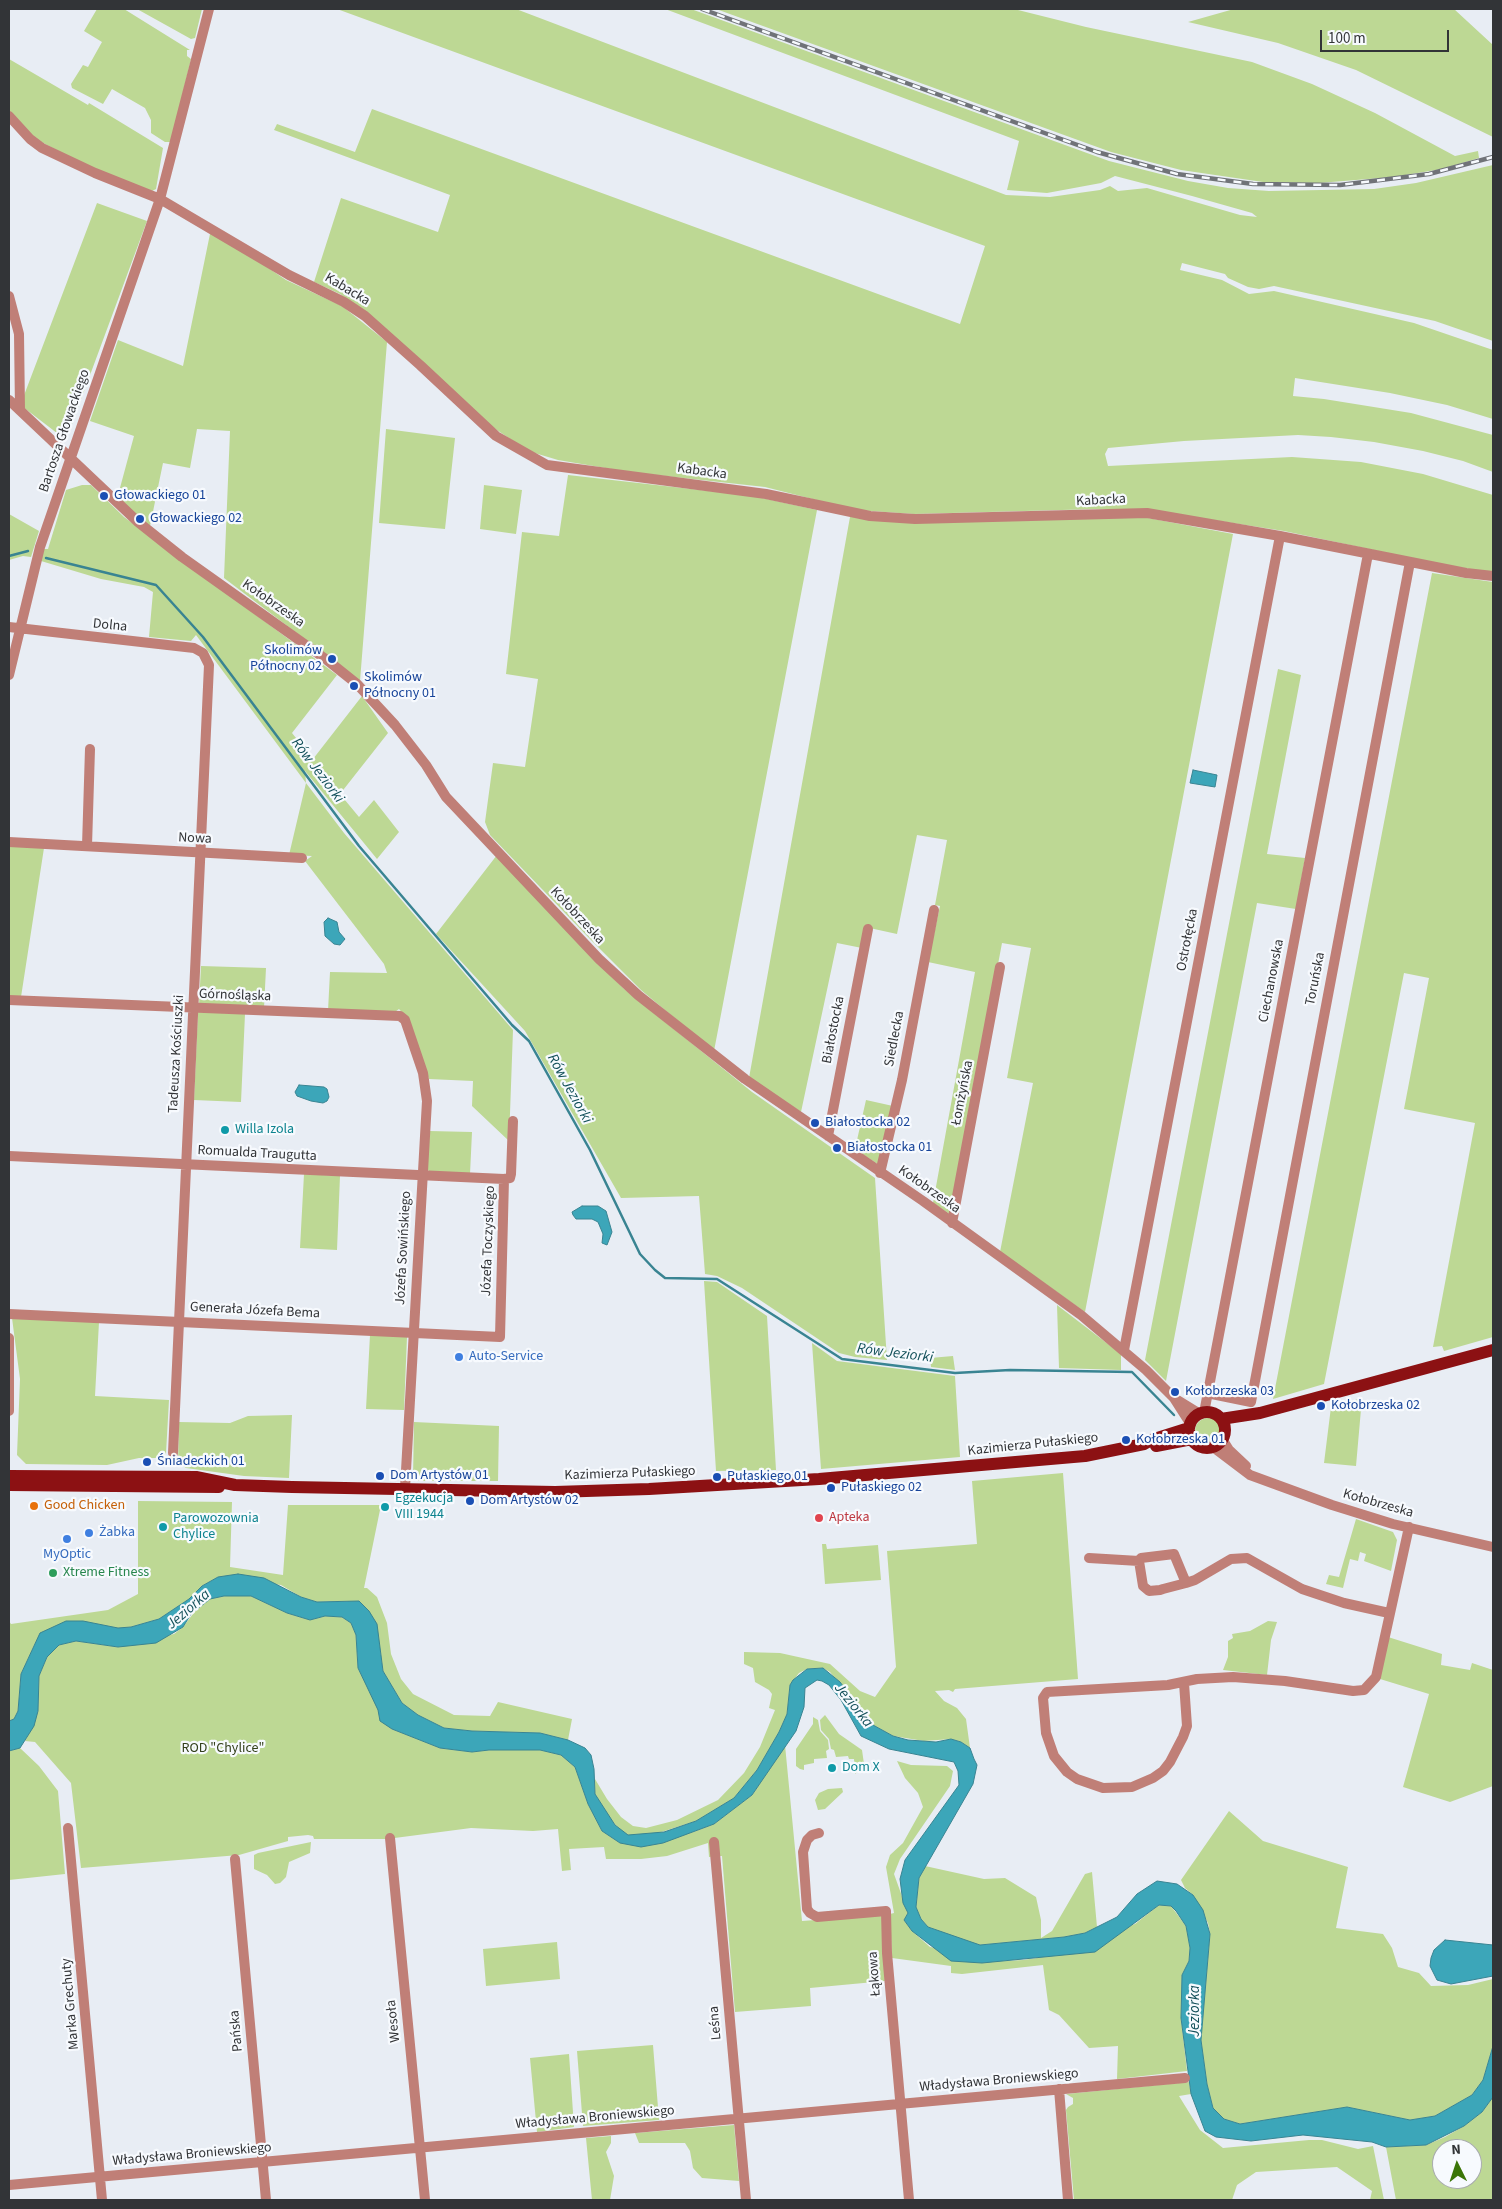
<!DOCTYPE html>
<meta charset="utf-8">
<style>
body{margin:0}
#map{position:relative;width:1502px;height:2209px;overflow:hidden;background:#e8edf4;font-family:"Source Sans 3",sans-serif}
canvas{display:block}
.frame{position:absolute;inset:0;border:10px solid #323437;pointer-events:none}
.north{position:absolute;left:1432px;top:2139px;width:50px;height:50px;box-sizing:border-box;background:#f7fafe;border:1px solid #a8abae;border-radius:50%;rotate:356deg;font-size:14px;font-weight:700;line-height:20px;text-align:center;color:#323437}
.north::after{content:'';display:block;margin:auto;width:18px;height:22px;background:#3b7508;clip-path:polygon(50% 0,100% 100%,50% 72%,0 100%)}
.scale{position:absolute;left:1320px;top:30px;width:129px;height:22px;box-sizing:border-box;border:2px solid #323437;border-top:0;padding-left:6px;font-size:15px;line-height:18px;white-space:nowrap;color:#323437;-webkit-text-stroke:4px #f7fafe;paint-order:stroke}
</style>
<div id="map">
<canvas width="1502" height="2209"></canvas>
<div class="frame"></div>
<div class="north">N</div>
<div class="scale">100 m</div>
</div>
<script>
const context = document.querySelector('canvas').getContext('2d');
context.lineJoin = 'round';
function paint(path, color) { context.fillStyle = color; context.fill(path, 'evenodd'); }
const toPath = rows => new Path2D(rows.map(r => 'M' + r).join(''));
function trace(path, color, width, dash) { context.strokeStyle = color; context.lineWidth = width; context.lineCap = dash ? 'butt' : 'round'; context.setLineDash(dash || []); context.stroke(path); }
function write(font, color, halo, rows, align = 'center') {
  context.font = font + ' "Source Sans 3",sans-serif'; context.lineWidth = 4.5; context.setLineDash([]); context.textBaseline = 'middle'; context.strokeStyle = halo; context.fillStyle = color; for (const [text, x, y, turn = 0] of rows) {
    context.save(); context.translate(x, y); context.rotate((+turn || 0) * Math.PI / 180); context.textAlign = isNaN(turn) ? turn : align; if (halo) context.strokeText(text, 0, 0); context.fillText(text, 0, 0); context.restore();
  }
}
const green = toPath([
 [97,9,124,9,190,50,187,50,187,56,191,59,171,142,165,142,151,133,151,120,145,108,112,89,103,104,72,88,71,84,83,65,88,67,102,42,84,31],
 [137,9,202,9,195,38,191,39],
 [337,9,516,9,1006,195,1050,197,1100,190,1110,186,1118,191,1147,188,1240,215,1257,217,1252,213,1192,196,1115,176,1101,183,1047,193,1007,190,1019,141,665,9,691,9,1109,161,1188,181,1228,188,1269,191,1374,189,1416,183,1493,165,1493,341,1435,321,1274,286,1259,289,1248,287,1228,278,1225,274,1182,263,1180,270,1222,280,1249,294,1274,291,1414,323,1493,350,1493,419,1447,405,1390,393,1295,378,1293,396,1324,399,1411,413,1493,435,1493,472,1463,461,1423,451,1374,442,1331,437,1298,435,1184,441,1108,448,1105,454,1108,466,1292,457,1361,462,1423,474,1493,495,1493,573,1430,562,1284,531,1149,510,1099,509,914,514,856,510,765,487,629,472,558,460,528,451,491,426,373,318,340,294,314,282,341,198,438,232,450,195,274,130,277,124,355,152,372,109,960,324,985,246],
 [716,9,1014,9,1086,27,1252,62,1312,84,1375,113,1455,156,1478,151,1479,158,1442,169,1393,177,1319,183,1263,182,1181,170,1111,152],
 [1234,9,1454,9,1493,45,1493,137,1356,70,1278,43,1188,22],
 [9,59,88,105,89,103,163,148,156,189,152,191,83,164,28,135,9,113],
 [97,203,147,221,66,440,23,407,23,398],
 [211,229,286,280,342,306,387,342,360,681,224,578,230,431,197,429,190,468,163,463,150,526,117,499,134,436,90,421,118,340,183,366],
 [386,429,455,438,445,529,379,523],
 [568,475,753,496,817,510,714,1051,641,990,590,939,490,835,485,822,493,763,525,767,538,679,506,674,522,532,559,536],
 [82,485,91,485,124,517,337,675,292,733,313,759,362,696,388,733,340,794,359,817,374,800,399,832,377,859,305,771,306,783,344,833,513,1030,509,1141,472,1106,473,1081,429,1079,408,1019,399,1009,392,1014,328,1011,330,972,387,973,384,964,305,861,312,856,289,855,306,783,196,635,191,641,149,637,153,592,144,587,101,579,41,561,44,549,48,549,66,490],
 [484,485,522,490,516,534,480,529],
 [9,514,39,531,31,557,23,556,9,560],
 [850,517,1148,518,1233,534,1085,1312,1000,1252,1033,1083,1007,1078,1031,948,1002,943,951,1215,933,1203,975,972,928,962,940,906,935,905,947,840,917,835,897,934,865,927,862,948,837,943,801,1112,749,1078],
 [1432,573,1493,582,1493,1337,1444,1351,1442,1346,1433,1347,1475,1123,1404,1109,1429,978,1404,973,1324,1384,1273,1399],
 [1278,669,1301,675,1267,854,1305,858,1296,909,1257,903,1166,1381,1145,1360],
 [9,846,44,848,21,997,9,996],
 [497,855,623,988,752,1092,875,1178,887,1360,855,1357,839,1353,742,1288,717,1276,705,1274,699,1196,621,1198,525,1031,436,934],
 [201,966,266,968,264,1008,199,1005],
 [198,1012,245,1014,241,1102,194,1100],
 [866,1100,893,1106,879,1165,855,1149],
 [429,1131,472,1132,470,1174,430,1172,427,1169],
 [304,1174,340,1176,337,1250,300,1248],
 [704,1281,717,1282,767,1316,776,1470,716,1471],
 [1057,1305,1121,1354,1121,1370,1059,1368],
 [12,1318,99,1322,95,1396,169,1400,166,1453,161,1458,139,1458,107,1465,26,1464,17,1455,20,1379],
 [370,1335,407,1337,404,1410,366,1409],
 [812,1343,837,1361,955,1376,960,1457,821,1469],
 [953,1356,955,1370,931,1367,930,1358],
 [1362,1398,1356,1466,1324,1463,1331,1407],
 [292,1415,289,1478,244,1476,186,1468,178,1462,179,1422,230,1423,248,1416],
 '1195 1431a13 13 0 1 1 26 0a13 13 0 1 1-26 0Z',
 [414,1422,499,1426,498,1481,417,1481,413,1478],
 [1063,1473,1078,1679,955,1689,953,1692,949,1690,935,1691,944,1701,957,1708,966,1719,970,1748,961,1742,951,1739,924,1741,893,1736,873,1725,830,1672,823,1668,807,1669,799,1673,790,1685,787,1714,779,1732,757,1770,734,1798,696,1821,652,1835,628,1835,622,1832,610,1819,595,1794,595,1779,607,1799,621,1817,633,1826,646,1828,677,1820,718,1800,744,1773,760,1747,775,1710,769,1708,772,1694,769,1690,755,1682,753,1668,744,1664,744,1652,780,1653,830,1664,860,1691,875,1697,896,1667,887,1551,977,1544,972,1481],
 [138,1501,232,1502,230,1567,283,1575,288,1505,381,1505,364,1588,367,1588,377,1597,387,1623,391,1654,401,1679,413,1694,454,1715,490,1716,498,1702,572,1719,568,1740,540,1733,472,1731,444,1728,418,1715,402,1703,383,1671,380,1650,347,1601,317,1602,301,1597,281,1585,218,1577,202,1586,189,1599,159,1619,131,1627,35,1644,21,1674,18,1711,14,1719,9,1721,9,1621,11,1624,108,1610,138,1594],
 [1356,1519,1393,1532,1397,1540,1391,1571,1364,1561,1366,1554,1360,1552,1358,1561,1350,1559,1343,1588,1326,1584,1329,1575,1339,1577],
 [822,1544,826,1544,827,1549,878,1545,881,1580,825,1584],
 [224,1596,251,1596,287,1613,310,1620,325,1616,342,1617,351,1623,356,1635,358,1668,379,1710,379,1715,392,1729,440,1748,472,1752,489,1750,540,1750,561,1755,575,1767,588,1804,602,1831,620,1843,693,1832,714,1824,752,1795,785,1745,802,1921,882,1915,885,1981,810,1988,811,2006,735,2012,722,1856,709,1857,708,1843,667,1856,641,1859,606,1859,604,1847,569,1849,571,1870,562,1871,558,1829,533,1831,471,1828,387,1839,314,1839,313,1836,308,1835,288,1837,288,1841,239,1855,81,1868,71,1783,35,1742,25,1741,38,1711,39,1676,47,1657,59,1645,76,1641,118,1647,174,1634,183,1627,199,1606,210,1599],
 [1268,1621,1277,1622,1271,1640,1267,1675,1223,1670,1228,1657,1228,1641,1233,1638,1232,1634,1250,1631],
 [1388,1637,1442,1654,1441,1665,1470,1670,1472,1663,1493,1670,1493,1786,1450,1802,1403,1787,1429,1694,1380,1679],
 [825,1715,839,1734,862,1750,864,1764,855,1774,854,1759,849,1759,848,1756,836,1757,834,1750,831,1749,829,1739,821,1730,820,1720],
 [813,1717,818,1720,820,1731,828,1740,829,1749,826,1751,827,1758,814,1759,814,1763,804,1765,804,1770,800,1769,796,1766,796,1749,813,1724],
 [20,1748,39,1766,58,1791,65,1874,9,1880,9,1751],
 [897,1761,911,1765,947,1766,953,1771,950,1786,900,1859,894,1874,908,1913,904,1920,912,1931,930,1947,1004,1961,1023,1960,1037,1958,1135,1924,1159,1905,1171,1906,1186,1926,1190,1948,1189,1961,1182,1975,1181,2018,1187,2071,1117,2079,1118,2046,1089,2048,1059,2015,1049,2010,1043,1965,962,1974,951,1973,951,1966,892,1958,890,1914,894,1913,886,1867,890,1855,903,1843,923,1807,918,1793,905,1778],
 [842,1788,843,1792,825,1809,818,1810,815,1800,819,1793,828,1789],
 [1229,1811,1263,1841,1348,1867,1336,1928,1383,1934,1392,1948,1398,1967,1419,1973,1431,1986,1468,1985,1493,1979,1493,2046,1483,2080,1472,2095,1435,2116,1410,2120,1347,2107,1240,2124,1224,2119,1213,2108,1207,2084,1201,2040,1210,1933,1208,1923,1193,1895,1185,1888,1181,1880],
 [311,1842,310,1853,289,1862,286,1877,280,1883,275,1884,267,1875,254,1869,254,1855,258,1853],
 [925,1866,984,1879,1005,1878,1036,1897,1041,1920,1041,1938,1052,1931,1085,1874,1092,1872,1097,1927,1085,1933,1064,1937,980,1945,968,1943,928,1927,921,1919,916,1907,919,1878],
 [557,1942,560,1979,486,1986,483,1949],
 [653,2045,659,2120,583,2126,577,2051],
 [569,2054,574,2127,537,2132,530,2058],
 [1189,2082,1191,2094,1179,2096,1200,2130,1223,2148,1309,2140,1322,2140,1358,2149,1373,2146,1384,2200,1370,2200,1372,2191,1337,2167,1256,2172,1237,2185,1232,2200,1074,2200,1066,2110,1068,2107,1073,2104,1073,2098,1066,2094],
 [1493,2097,1493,2200,1396,2200,1386,2147,1426,2145,1445,2137,1464,2126,1482,2112],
 [1442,2149,1472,2149,1472,2179,1442,2179],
 [734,2125,739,2181,702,2178,693,2168,690,2151,685,2143,639,2143,635,2133],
 [611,2136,611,2143,606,2152,614,2176,610,2200,592,2200,586,2138]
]);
const water = toPath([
 [1193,770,1217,775,1215,787,1190,783,1193,770],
 [328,918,337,922,339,932,345,939,340,945,334,944,325,936,324,922,328,918],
 [299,1085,324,1087,327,1089,329,1097,327,1101,323,1103,311,1101,297,1096,295,1092,299,1085],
 [582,1206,598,1206,606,1211,612,1232,607,1245,602,1243,603,1234,598,1222,592,1219,576,1219,573,1215,572,1212,582,1206],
 [238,1574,264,1578,301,1597,317,1602,359,1601,369,1611,377,1624,383,1671,402,1703,418,1715,444,1728,472,1731,540,1733,568,1740,585,1748,591,1755,594,1769,595,1794,615,1825,628,1835,664,1832,696,1821,734,1798,757,1770,779,1732,787,1714,790,1685,793,1680,807,1669,823,1668,840,1682,873,1725,893,1736,908,1740,936,1742,951,1739,961,1742,970,1748,974,1759,977,1765,973,1784,919,1878,916,1907,921,1919,928,1927,980,1945,1064,1937,1085,1933,1117,1917,1137,1894,1157,1881,1177,1884,1193,1895,1203,1910,1210,1934,1201,2040,1207,2084,1213,2108,1224,2119,1240,2124,1347,2107,1410,2120,1435,2116,1472,2095,1483,2080,1493,2046,1493,2097,1482,2112,1464,2126,1426,2145,1386,2147,1372,2142,1303,2135,1251,2141,1216,2137,1205,2131,1191,2094,1181,2018,1182,1975,1189,1961,1190,1948,1186,1926,1176,1911,1171,1906,1159,1905,1095,1952,982,1963,951,1961,912,1931,904,1920,908,1913,903,1903,900,1879,905,1860,959,1785,958,1771,954,1762,889,1749,861,1736,841,1700,829,1685,822,1681,817,1680,805,1688,804,1707,796,1731,752,1795,714,1824,663,1843,641,1847,620,1843,602,1831,588,1804,575,1767,561,1755,540,1750,489,1750,472,1752,440,1748,392,1729,380,1721,378,1710,358,1668,356,1635,351,1623,342,1617,325,1616,310,1620,287,1613,251,1596,224,1596,210,1599,191,1614,183,1627,156,1643,118,1647,76,1641,59,1645,47,1657,39,1676,38,1711,34,1726,20,1748,9,1751,9,1721,14,1719,18,1711,21,1674,40,1633,66,1621,83,1621,118,1628,131,1627,159,1619,189,1599,202,1586,218,1577,238,1574],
 [1445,1940,1493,1945,1493,1976,1451,1984,1437,1980,1430,1966,1431,1958,1434,1950,1445,1940]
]);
const stream = toPath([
 [9,556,28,551],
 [46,558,156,585,203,637,359,846,512,1025,529,1041,590,1150,640,1254,655,1270,665,1278,717,1279,842,1359,955,1373,1010,1370,1132,1372,1174,1415]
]);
const minor = toPath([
 [9,116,30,139,42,148,95,173,160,199,289,275,344,302,365,316,420,365,496,436,547,465,766,494,870,516,915,519,1147,513,1280,536,1466,573,1493,576],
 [9,296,19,334,20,410],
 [9,400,138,522,182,557,327,660,357,684,395,725,426,765,446,797,599,959,638,995,745,1079,923,1201,1081,1315,1146,1370,1174,1398,1190,1423],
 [9,627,194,648,203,653,209,665,173,1453],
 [9,675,40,547,160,199,209,9],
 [9,842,302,858],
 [87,846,90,749],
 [9,1000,400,1016,405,1020,423,1073,427,1101,405,1488],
 [828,1136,868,929],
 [9,1156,504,1179],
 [880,1173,902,1080,934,910],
 [952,1223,1000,967],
 [9,1314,500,1337,504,1179,510,1178,511,1174,513,1121],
 [9,1338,9,1411],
 [1124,1350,1280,536],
 [1207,1393,1251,1402,1410,562],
 [1174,1398,1200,1414],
 [1204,1413,1368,554],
 [1222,1439,1229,1450,1246,1466],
 [1213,1447,1250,1475,1332,1505,1393,1524,1493,1547],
 [1089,1558,1139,1561],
 [1186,1583,1174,1554,1141,1558,1139,1561,1143,1586,1149,1591,1160,1590,1163,1589,1186,1583,1195,1580,1231,1559,1247,1558,1302,1589,1344,1603,1389,1613],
 [1184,1683,1187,1726,1183,1737,1170,1762,1163,1771,1153,1778,1132,1787,1103,1788,1077,1779,1067,1772,1054,1756,1046,1733,1043,1698,1047,1692,1168,1685,1197,1679,1233,1677,1285,1681,1353,1691,1364,1690,1376,1677,1409,1527],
 [68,1828,102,2200],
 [819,1833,812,1835,807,1840,803,1852,807,1909,810,1913,817,1917,886,1911,887,1953,909,2200],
 [390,1838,425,2200],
 [714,1842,746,2200],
 [235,1859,266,2200],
 [1059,2089,1068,2200],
 [9,2185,1185,2078]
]);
const major = toPath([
 '1189 1430a18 18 0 1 1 36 0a18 18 0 1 1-36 0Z',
 [1221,1419,1260,1413,1493,1350],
 [1156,1446,1192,1439],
 [9,1476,196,1477,235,1485,292,1487,555,1492,649,1489,819,1479,1085,1456,1144,1444,1151,1440,1189,1428],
 [9,1485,219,1487]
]);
const rail = toPath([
 [702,9,1097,152,1177,174,1253,184,1340,185,1429,174,1493,157]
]);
const markers = [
 [104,496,5,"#1a4fb4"],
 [140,519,5,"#1a4fb4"],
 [332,659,5,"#1a4fb4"],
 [354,686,5,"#1a4fb4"],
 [815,1123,5,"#1a4fb4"],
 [225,1130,5,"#0f9aa8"],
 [837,1148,5,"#1a4fb4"],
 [459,1357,5,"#3f7fe0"],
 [1175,1392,5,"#1a4fb4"],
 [1321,1406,5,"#1a4fb4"],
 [1126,1440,5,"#1a4fb4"],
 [147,1462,5,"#1a4fb4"],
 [380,1476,5,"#1a4fb4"],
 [717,1477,5,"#1a4fb4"],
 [831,1488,5,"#1a4fb4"],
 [470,1501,5,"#1a4fb4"],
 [34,1506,5,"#e8710a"],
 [385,1507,5,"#0f9aa8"],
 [819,1518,5,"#e0444e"],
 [163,1527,5,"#0f9aa8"],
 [89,1533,5,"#3f7fe0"],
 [67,1539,5,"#3f7fe0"],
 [53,1573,5,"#2e9e5b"],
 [832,1768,5,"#0f9aa8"]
];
const streetNames = [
 ["Kabacka",347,290,31],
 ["Bartosza Głowackiego",65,431,-71],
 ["Kabacka",702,472,8],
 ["Kabacka",1101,501,-3],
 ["Kołobrzeska",273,604,35],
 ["Dolna",110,626,6],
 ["Nowa",195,839,3],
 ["Kołobrzeska",577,916,47],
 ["Ostrołęcka",1188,940,-79],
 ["Toruńska",1316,979,-79],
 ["Ciechanowska",1272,981,-79],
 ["Górnośląska",235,996,2],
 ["Białostocka",834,1030,-79],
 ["Siedlecka",895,1039,-79],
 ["Tadeusza Kościuszki",177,1054,-87],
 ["Łomżyńska",963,1093,-79],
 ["Romualda Traugutta",257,1154,3],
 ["Kołobrzeska",929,1190,35],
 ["Józefa Toczyskiego",489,1241,-88],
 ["Józefa Sowińskiego",404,1248,-87],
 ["Generała Józefa Bema",255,1311,3],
 ["Kazimierza Pułaskiego",1033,1445,-6],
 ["Kazimierza Pułaskiego",630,1474,-2],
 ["Kołobrzeska",1378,1504,16],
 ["Łąkowa",875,1974,-94],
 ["Marka Grechuty",71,2004,-95],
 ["Wesoła",394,2021,-96],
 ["Leśna",716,2023,-95],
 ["Pańska",237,2031,-95],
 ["Władysława Broniewskiego",999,2081,-5],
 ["Władysława Broniewskiego",595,2118,-5],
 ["Władysława Broniewskiego",192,2155,-5]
];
const transitNames = [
 ["Głowackiego 01",114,496],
 ["Głowackiego 02",150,519],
 ["Skolimów",322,651,"right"],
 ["Północny 02",322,667,"right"],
 ["Skolimów",364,678],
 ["Północny 01",364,694],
 ["Białostocka 02",825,1123],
 ["Białostocka 01",847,1148],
 ["Kołobrzeska 03",1185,1392],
 ["Kołobrzeska 02",1331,1406],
 ["Kołobrzeska 01",1136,1440],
 ["Śniadeckich 01",157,1462],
 ["Dom Artystów 01",390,1476],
 ["Pułaskiego 01",727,1477],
 ["Pułaskiego 02",841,1488],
 ["Dom Artystów 02",480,1501]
];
const cultureNames = [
 ["Willa Izola",235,1130],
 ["Egzekucja",395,1499],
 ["VIII 1944",395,1515],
 ["Parowozownia",173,1519],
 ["Chylice",173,1535],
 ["Dom X",842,1768]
];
const shopNames = [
 ["Auto-Service",469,1357],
 ["Żabka",99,1533],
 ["MyOptic",67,1555,"center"]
];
const foodNames = [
 ["Good Chicken",44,1506]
];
const healthNames = [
 ["Apteka",829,1518]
];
const leisureNames = [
 ["Xtreme Fitness",63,1573]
];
const parkNames = [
 ["ROD \"Chylice\"",223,1749]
];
const waterNames = [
 ["Rów Jeziorki",317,771,53],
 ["Rów Jeziorki",569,1089,61],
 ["Rów Jeziorki",895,1354,7],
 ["Jeziorka",189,1610,-41],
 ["Jeziorka",853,1706,51],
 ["Jeziorka",1196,2011,-90]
];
paint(green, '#bdd894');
paint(water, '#3ca6b9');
trace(water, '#398492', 1);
trace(stream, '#398492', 2.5);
trace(minor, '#c07f77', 10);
trace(major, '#8c1113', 12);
trace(rail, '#707378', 4.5);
trace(rail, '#f7fafe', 2.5, [8]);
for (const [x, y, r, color] of markers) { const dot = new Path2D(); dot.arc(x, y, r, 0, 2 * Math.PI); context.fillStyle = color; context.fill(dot); trace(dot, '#f7fafe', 2); }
write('14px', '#323437', '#f7fafe', streetNames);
write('14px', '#164399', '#f7fafe', transitNames, 'left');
write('14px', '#0d838f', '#f7fafe', cultureNames, 'left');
write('14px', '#366cbe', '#f7fafe', shopNames, 'left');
write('14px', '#c56008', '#f7fafe', foodNames, 'left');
write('14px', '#be3a42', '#f7fafe', healthNames, 'left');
write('14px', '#27864d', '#f7fafe', leisureNames, 'left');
write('14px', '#33401b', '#f7fafe', parkNames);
write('italic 15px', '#13505a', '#f7fafe', waterNames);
</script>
